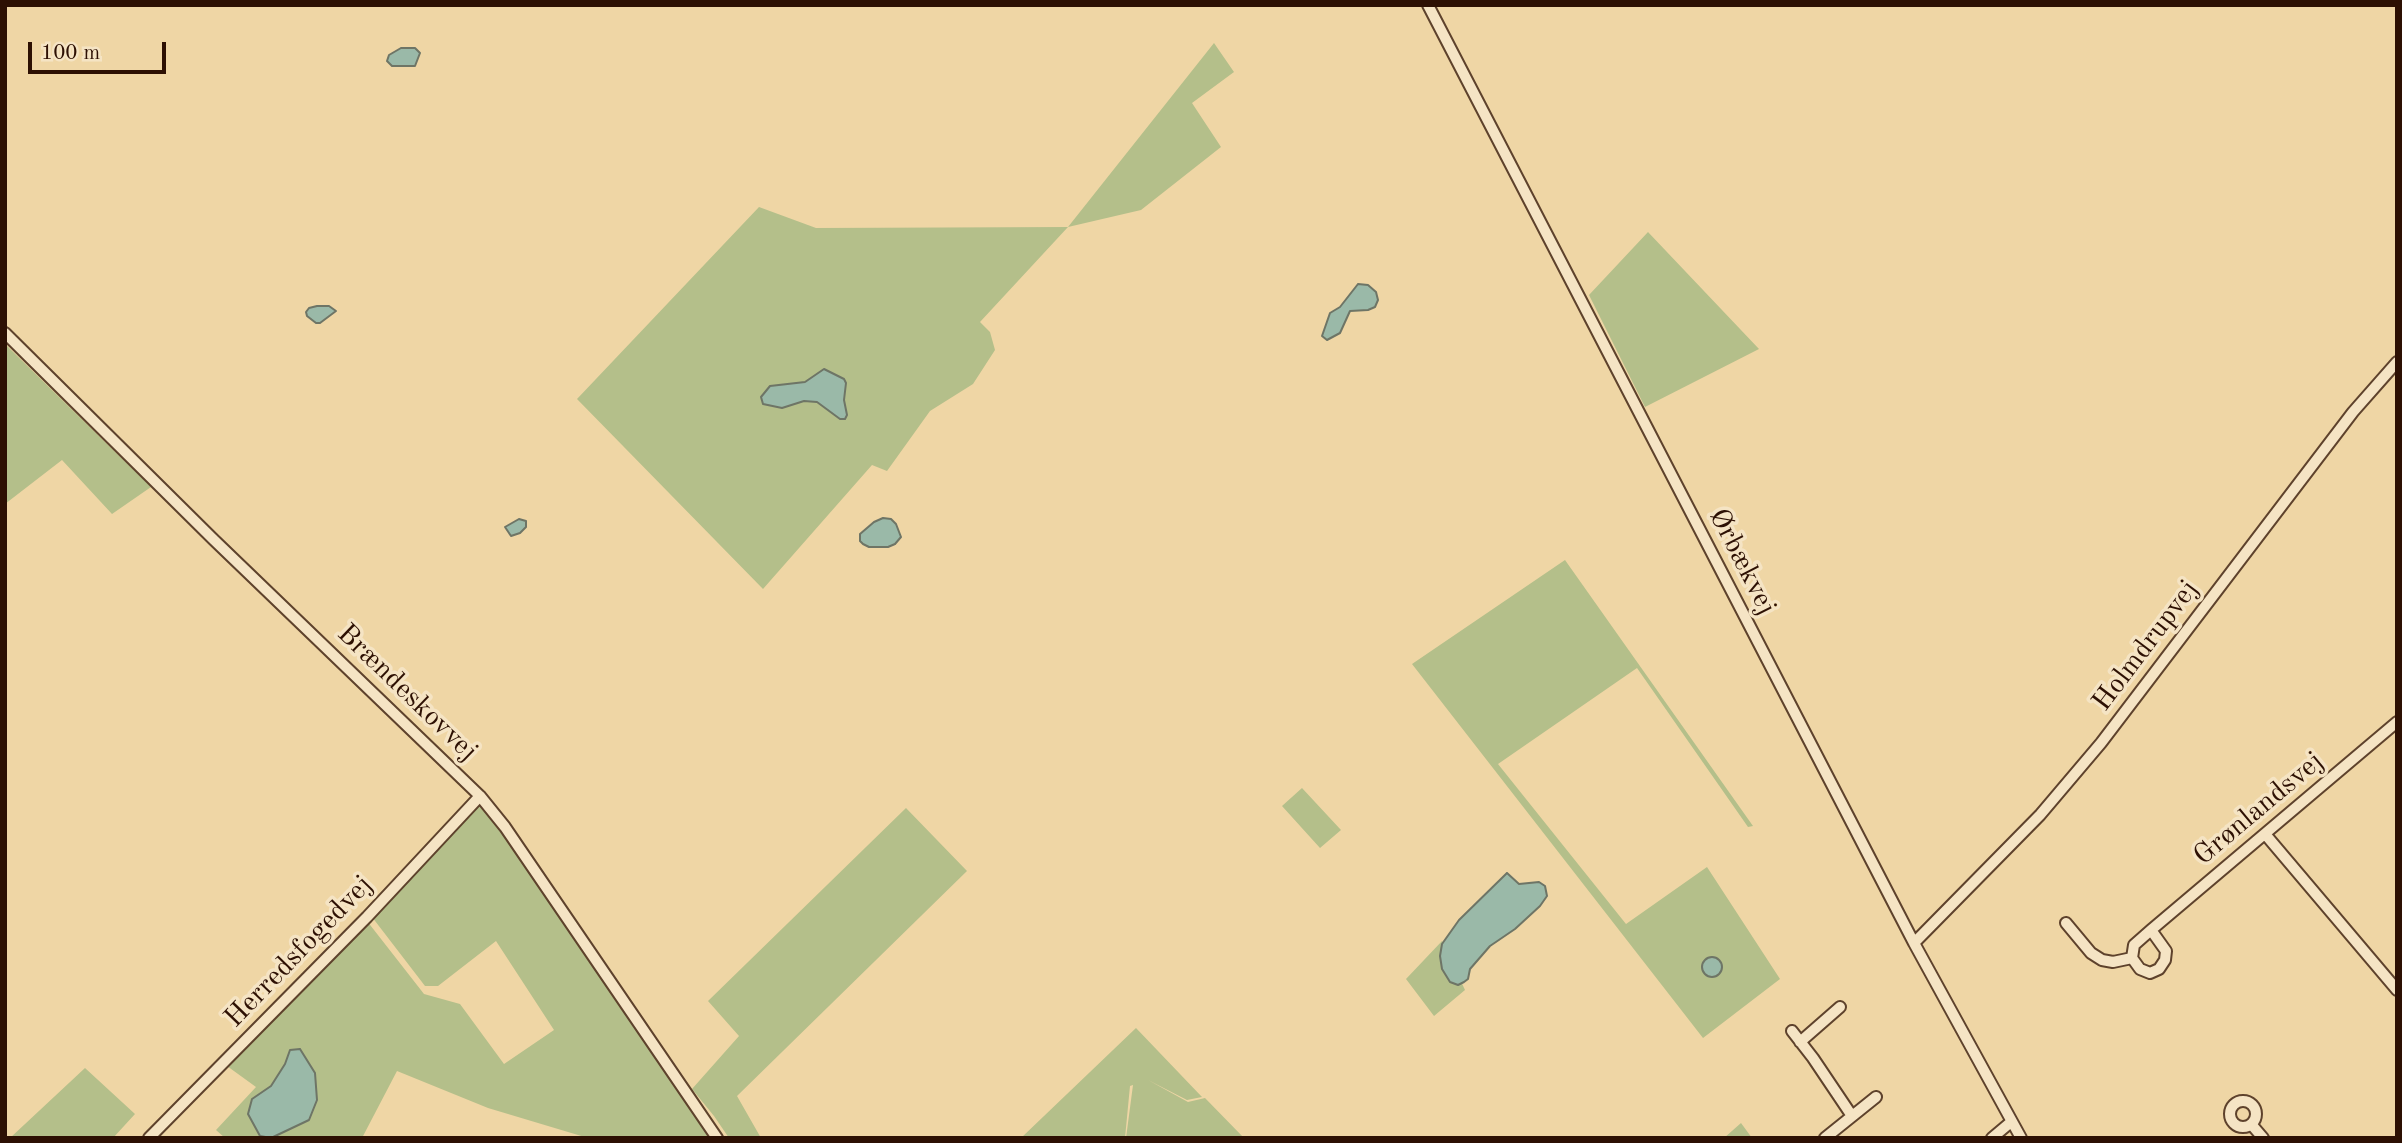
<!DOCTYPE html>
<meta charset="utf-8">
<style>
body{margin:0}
#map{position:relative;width:2402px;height:1143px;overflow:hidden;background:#efd6a5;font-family:"Old Standard TT",serif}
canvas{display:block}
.frame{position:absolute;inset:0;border:7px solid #2d1003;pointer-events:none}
.scale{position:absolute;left:28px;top:42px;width:138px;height:32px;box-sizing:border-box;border:4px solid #2d1003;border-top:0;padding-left:9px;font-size:21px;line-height:24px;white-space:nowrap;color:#2d1003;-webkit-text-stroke:5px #f5e4c4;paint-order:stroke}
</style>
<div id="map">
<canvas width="2402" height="1143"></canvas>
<div class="frame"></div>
<div class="scale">100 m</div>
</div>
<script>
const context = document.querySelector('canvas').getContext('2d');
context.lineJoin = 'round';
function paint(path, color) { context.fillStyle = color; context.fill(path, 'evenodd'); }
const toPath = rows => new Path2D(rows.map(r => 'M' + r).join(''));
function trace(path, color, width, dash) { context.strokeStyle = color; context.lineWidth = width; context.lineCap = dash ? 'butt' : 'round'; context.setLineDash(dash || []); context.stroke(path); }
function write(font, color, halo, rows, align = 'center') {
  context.font = font + ' "Old Standard TT",serif'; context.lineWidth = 7; context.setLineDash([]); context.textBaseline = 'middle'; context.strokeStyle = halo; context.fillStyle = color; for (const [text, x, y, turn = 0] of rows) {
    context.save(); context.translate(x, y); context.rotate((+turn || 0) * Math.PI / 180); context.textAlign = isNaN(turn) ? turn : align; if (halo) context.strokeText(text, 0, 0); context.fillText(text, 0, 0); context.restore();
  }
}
const green = toPath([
 [1214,43,1234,72,1192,103,1221,147,1141,210,1068,227,980,322,990,332,995,350,973,384,930,411,887,471,872,465,763,589,577,399,759,207,816,228,1068,227],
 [1648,232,1759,349,1645,407,1589,295],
 [5,344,151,487,112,514,62,460,5,504],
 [1565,560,1753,826,1748,827,1637,668,1498,764,1626,924,1707,867,1780,979,1703,1038,1412,664],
 [1302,788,1341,830,1320,848,1282,806],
 [479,805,497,823,714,1138,588,1138,488,1108,397,1071,362,1138,225,1138,216,1130,256,1087,227,1066,367,921,424,994,460,1004,504,1064,554,1030,496,941,438,986,425,986,372,917],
 [906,808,967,871,737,1096,761,1138,729,1138,714,1116,692,1089,739,1036,708,1001],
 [1442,941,1465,990,1434,1016,1406,979],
 [1136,1028,1202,1097,1187,1100,1148,1080,1188,1102,1205,1098,1244,1138,1126,1138,1133,1085,1130,1086,1125,1138,1021,1138],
 [85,1068,135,1114,113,1138,10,1138],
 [1741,1123,1752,1138,1724,1138]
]);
const water = toPath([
 [401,48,415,48,420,53,415,66,392,66,387,61,389,55,401,48],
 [1358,284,1368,285,1376,292,1378,300,1375,307,1368,310,1350,311,1340,333,1327,340,1322,336,1330,313,1340,307,1358,284],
 [317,306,329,306,336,311,320,323,316,323,307,316,306,312,309,308,317,306],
 [824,369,844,379,846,383,844,400,847,415,845,419,840,419,817,402,804,401,782,408,763,404,761,397,770,386,805,382,824,369],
 [883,518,891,519,896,524,901,537,895,544,888,547,869,547,863,544,860,541,860,534,874,522,883,518],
 [519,519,526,521,526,527,520,533,511,536,505,527,519,519],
 [1507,873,1519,884,1539,882,1545,886,1547,896,1540,906,1515,929,1490,946,1470,969,1468,979,1464,982,1458,985,1450,982,1442,969,1440,956,1442,944,1459,920,1507,873],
 '1702 967a10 10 0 1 1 20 0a10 10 0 1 1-20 0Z',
 [300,1049,315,1073,317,1100,309,1120,271,1138,260,1136,248,1114,252,1099,271,1086,285,1064,290,1050,300,1049]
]);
const minor = toPath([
 [1428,5,1914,943,2021,1138],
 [5,333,214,540,480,796,505,827,717,1138],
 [2265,834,2397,990],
 [2066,923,2091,953,2102,960,2113,962,2132,958],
 [2151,930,2166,951,2165,960,2159,969,2150,973,2140,969,2132,958,2134,945,2151,930,2397,722],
 [1914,943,2040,815,2101,743,2353,412,2397,362],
 [1792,1031,1813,1058,1852,1116],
 [1800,1042,1840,1007],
 '2230 1114a13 13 0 1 1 26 0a13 13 0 1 1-26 0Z',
 [2251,1124,2263,1138],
 [149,1138,367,917,480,796],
 [1825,1138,1876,1097],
 [1992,1138,2011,1122]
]);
const streetNames = [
 ["Ørbækvej",1742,562,63],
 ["Holmdrupvej",2146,646,-53],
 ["Brændeskovvej",407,693,44],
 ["Grønlandsvej",2259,809,-40],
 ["Herredsfogedvej",299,952,-46]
];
paint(green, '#b4bf8a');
paint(water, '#9ab9a8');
trace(water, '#6e7566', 2);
trace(minor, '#5e422c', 14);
trace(minor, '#f5e4c4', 10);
write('28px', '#2d1003', '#f5e4c4', streetNames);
</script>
